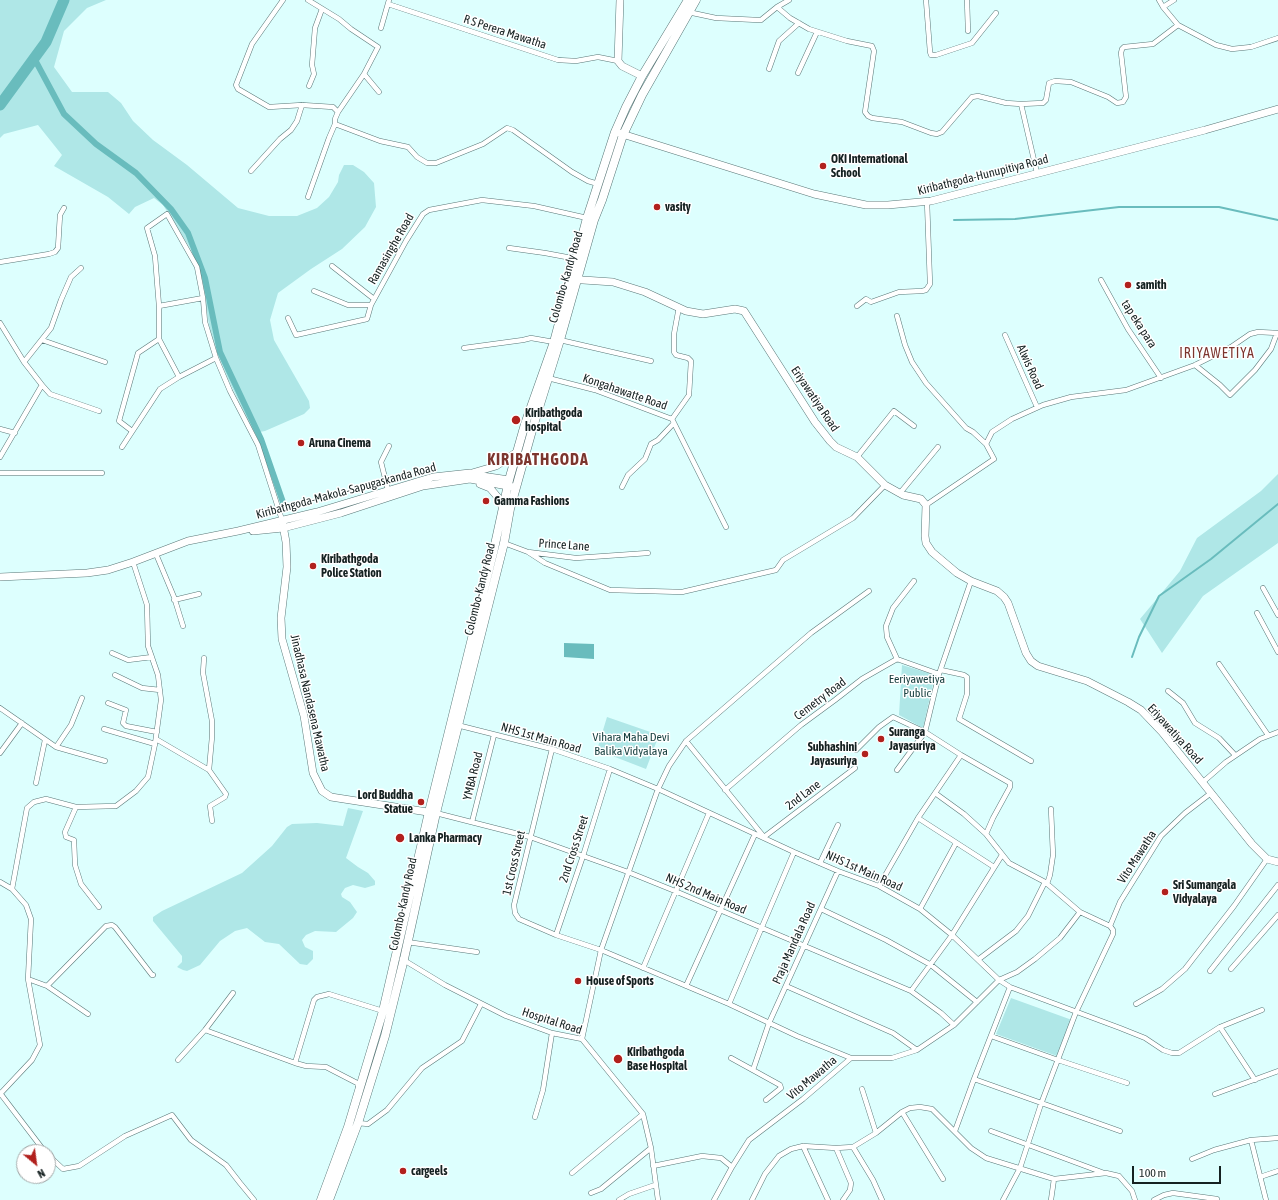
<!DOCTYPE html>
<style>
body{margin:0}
#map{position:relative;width:1278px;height:1200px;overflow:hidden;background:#ddfffe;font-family:"Asap Condensed",sans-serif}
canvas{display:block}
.north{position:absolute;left:16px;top:1144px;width:40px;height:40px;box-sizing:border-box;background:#fff;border:1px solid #a1a6a6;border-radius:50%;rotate:151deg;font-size:11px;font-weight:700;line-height:16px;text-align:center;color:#152121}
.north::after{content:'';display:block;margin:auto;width:14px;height:18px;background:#b1201d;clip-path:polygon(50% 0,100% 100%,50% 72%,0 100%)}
.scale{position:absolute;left:1132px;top:1166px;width:89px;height:18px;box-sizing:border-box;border:2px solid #152121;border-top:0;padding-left:5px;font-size:12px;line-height:14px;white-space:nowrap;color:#152121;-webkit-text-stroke:3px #fff;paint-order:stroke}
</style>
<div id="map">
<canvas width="1278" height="1200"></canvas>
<div class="north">N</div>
<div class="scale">100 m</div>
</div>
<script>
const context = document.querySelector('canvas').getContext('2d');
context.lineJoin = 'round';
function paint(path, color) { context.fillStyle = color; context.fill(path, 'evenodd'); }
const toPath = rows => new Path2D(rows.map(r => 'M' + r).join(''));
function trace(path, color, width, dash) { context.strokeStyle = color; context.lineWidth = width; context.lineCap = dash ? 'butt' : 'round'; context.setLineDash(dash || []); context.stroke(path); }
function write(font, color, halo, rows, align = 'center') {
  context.font = font + ' "Asap Condensed",sans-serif'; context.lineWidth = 3; context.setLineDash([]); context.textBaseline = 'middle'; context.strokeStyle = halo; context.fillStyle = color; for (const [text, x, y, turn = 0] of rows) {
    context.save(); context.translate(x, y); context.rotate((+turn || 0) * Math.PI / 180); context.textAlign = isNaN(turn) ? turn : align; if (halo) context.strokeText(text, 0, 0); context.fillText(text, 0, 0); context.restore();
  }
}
const green = toPath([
 [0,0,106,0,87,8,64,31,54,67,72,92,108,92,121,103,133,121,153,140,187,165,238,208,269,216,297,216,317,208,329,197,338,182,339,175,344,165,353,165,364,172,374,183,376,207,365,227,342,249,311,269,278,293,270,320,274,340,309,401,310,408,304,414,265,431,254,433,228,379,211,337,200,270,190,248,163,205,154,198,135,207,129,214,108,197,54,166,62,155,38,125,4,134,0,138],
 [1278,474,1278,543,1203,596,1162,653,1140,619,1180,571,1197,538,1261,491],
 [902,665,935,675,923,728,899,715],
 [607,717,659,735,646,769,597,750],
 [348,808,363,811,346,858,358,867,368,873,375,881,375,885,365,888,353,885,345,888,341,894,342,897,350,902,357,912,353,918,336,932,315,931,306,935,302,940,305,947,313,951,313,959,307,965,300,964,279,944,265,942,247,928,235,931,220,941,200,965,187,971,183,970,177,967,182,962,182,956,153,921,153,917,162,911,242,873,272,846,287,827,292,824,317,823,343,826],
 [1011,998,1072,1020,1057,1056,996,1034]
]);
const water = toPath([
 [564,643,594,644,594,659,564,657]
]);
const stream = toPath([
 [954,220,1015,219,1119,207,1219,207,1278,220],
 [1132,657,1139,637,1159,596,1211,559,1278,504]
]);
const canal = toPath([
 [34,58,64,114,96,144,136,173,171,209,188,233,205,278,220,352,261,439,285,508]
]);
const river = toPath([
 [0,105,46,42,64,0]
]);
const street = toPath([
 [283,0,252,44,236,85,238,89,269,107,302,105,333,107,338,112,335,119,335,124,380,141,408,147,417,157,427,163,436,163,483,144,507,128,513,130,572,172,588,181,598,184],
 [308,0,339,19,351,29,378,47,364,74,338,112],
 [926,0,930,52,931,55,936,55,972,43,996,13],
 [967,0,968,31],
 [1159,0,1163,7,1178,25,1216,45,1232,49,1251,47,1278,38],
 [388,4,558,60,576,61,598,57,618,61],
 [777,7,790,18,809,29,847,41,872,46,874,51,865,112,868,116,872,118,902,122,931,133,937,134,942,132,972,97,978,96,1006,103,1021,104,1037,173],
 [1163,7,1174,0],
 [688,12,716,18,758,20,761,20,777,7,789,0],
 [381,28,389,0],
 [769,69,779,41,799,23],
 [798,73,817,32],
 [364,74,379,92],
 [309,86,314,74,312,65,315,28,322,9],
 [1021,104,1043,103,1046,100,1049,83,1055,81,1071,82,1108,97,1117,103,1123,102,1126,97,1121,53,1122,49,1124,47,1153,44,1178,25],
 [251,171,280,139,291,130,297,121,302,105],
 [308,197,329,138,335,124],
 [509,248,545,253,577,259],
 [0,262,49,254,55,252,58,248,60,215,64,208],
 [332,266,374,299],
 [1101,280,1128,329,1161,378],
 [314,291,348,305,371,305,406,241,423,214,429,210,482,200,534,206,587,218],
 [203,298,159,306,155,256,147,228,167,214,197,267,203,298,205,322,216,358,230,391,258,445,282,520],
 [159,306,159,339,179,377,216,358],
 [857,306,866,299,871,302,899,292,922,291,926,290,930,284,927,201],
 [897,316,905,345,912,362,926,383,966,428,973,432,986,444],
 [288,318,296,335,367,319,371,305],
 [0,323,24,362,42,385,0,457],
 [1005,335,1037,407],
 [42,340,105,362],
 [560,340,651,361],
 [464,348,523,340,531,338,554,342],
 [24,362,51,328,61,300,71,277,81,268],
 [1195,365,1220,385,1230,395,1255,370,1271,349,1277,333],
 [548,378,595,390,672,419,726,527],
 [42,385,50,394,99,411],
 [672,419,689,395,691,361,688,358,676,355,674,352,674,334,679,307],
 [0,429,15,433],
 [132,431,119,421,138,353,159,339],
 [122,447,160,389,179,377],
 [857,457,894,411,914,426],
 [0,473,102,473],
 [622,487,628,475,645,459,651,444,658,440,674,423],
 [388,490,381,462,389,446],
 [900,493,938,447],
 [926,505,994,459,986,444,992,432,1012,419,1043,405,1071,397,1126,390,1195,365,1231,347,1250,334,1258,332,1278,333],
 [504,543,528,552,576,558,648,553],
 [528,552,545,563,610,590,682,592,776,570,783,560,853,518,885,485],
 [156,554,174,597,183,626],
 [1263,588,1278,615],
 [174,600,199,594],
 [1257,613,1278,652],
 [112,653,128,660,152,657],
 [204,658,203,673,212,721,212,737,209,770],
 [897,659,887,637,886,626,893,608,914,581],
 [1219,664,1268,735],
 [941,670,964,675,967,677,967,694,959,719,1031,761],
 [115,675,142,688,160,690],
 [1168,691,1183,703,1195,723,1219,738,1235,755],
 [108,703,126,710,123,723,126,726,157,732],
 [0,708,56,747,105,761],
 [457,725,552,749,610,769,658,789,794,852,838,871,879,886,920,909,952,935,999,980,1010,987,1120,1028,1145,1038,1163,1050,1172,1053,1179,1053,1220,1027,1262,1010],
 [104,729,155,744],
 [156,739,209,770,226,794,225,797,210,806,212,821],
 [686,741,764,837,855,768],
 [56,747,71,725,82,698],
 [552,749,514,905,515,913,519,919,556,935,601,950,582,1039],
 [856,750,879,727,893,717,925,732,961,755,1010,783,1010,787,993,818,986,834,1009,863,1045,882,1080,912,1110,926,1113,930,1113,934,1076,1012,1041,1104,1020,1168,1003,1200],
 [0,753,22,723],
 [897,770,925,732,939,674,971,581],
 [1203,782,1226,762,1260,739,1278,732],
 [36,783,45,740],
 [725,790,801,725,835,700,862,679,897,659,939,674],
 [935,793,964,814,986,834],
 [76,807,65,832,66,837,74,840,75,865,81,884,99,907],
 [436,813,530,837,628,872,675,891,911,991,941,1013,954,1025],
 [918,818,961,755],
 [472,822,494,735],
 [820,863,838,825],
 [0,882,12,889],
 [1047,884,1050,875,1053,855,1051,809],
 [879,886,918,818,994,867],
 [821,909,886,940,931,965,977,1002],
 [920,909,956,843],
 [1110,926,1120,902,1161,836,1185,813,1211,793],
 [556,935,583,856,610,769],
 [407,942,477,952],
 [402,959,445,985,506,1016,552,1033,582,1039,643,1114,651,1148,658,1200],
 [979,959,1016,931,1028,916,1045,882],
 [643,968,709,813],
 [1231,969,1278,915],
 [1210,971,1278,885],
 [28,979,47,986,106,926,112,925,115,927,152,975,153,975],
 [47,986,88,1014],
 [686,986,755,834],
 [786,986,893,1033,917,1050],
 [1010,987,974,1079,1120,1131],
 [911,991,952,935,1002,855],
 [729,1004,794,852],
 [1136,1004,1162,989,1185,969,1234,906,1267,859],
 [1220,1027,1255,1080],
 [205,1030,295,1063,306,1066,326,1067,357,1083,359,1089],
 [991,1036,1058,1060,1127,1083],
 [731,1058,780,1085,781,1088,766,1100],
 [851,1058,797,1036,729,1004,601,950,658,789,669,766,686,741,811,633,869,591],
 [178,1060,205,1030,233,993],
 [295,1063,314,1000,317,997,329,994,383,1011],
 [753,1070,769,1023,838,871],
 [862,1089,876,1133],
 [0,1093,45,1152],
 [1,1093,32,1060,40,1045,28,979,31,919,26,905,12,889,27,808,34,802,46,799,76,807,116,806,136,791,148,777,155,744,161,700,158,675,148,646,147,605,133,562],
 [1215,1094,1278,1071],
 [902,1112,943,1179],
 [535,1117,543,1090,552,1033],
 [358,1123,368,1124,387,1110,422,1068,462,1041,481,1004],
 [955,1131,974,1079],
 [991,1131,1104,1173],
 [1251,1140,1278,1138],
 [803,1146,828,1200],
 [853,1147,873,1180,882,1200],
 [836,1148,851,1183,850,1190,843,1200],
 [48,1155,63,1169,79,1166,125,1136,172,1115,191,1140,226,1165,240,1183,254,1200],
 [1192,1159,1214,1150,1251,1140,1266,1200],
 [653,1166,702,1156,721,1158,732,1167],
 [572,1173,643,1114],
 [1260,1177,1278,1171],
 [591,1193,601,1189,651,1148],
 [619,1200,629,1194,655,1185],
 [714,1200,732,1167,749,1140,803,1099,851,1058,892,1058,917,1050,954,1025,999,980,1017,972,1035,959,1060,938,1080,912],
 [752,1200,765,1174,779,1156,791,1149,803,1146,836,1148,853,1147,876,1133,902,1112,910,1108,920,1107,932,1109,971,1148,986,1158,1054,1179,1106,1173,1119,1176,1132,1191,1135,1200],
 [1051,1200,1054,1179],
 [1154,1200,1164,1195,1173,1193,1217,1199]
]);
const secondary = toPath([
 [620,0,618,61,622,66,642,76],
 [572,279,583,280,613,282,645,292,686,311,703,314,735,309,744,311,815,422,830,441,836,447,857,457,885,485,903,495,921,499,926,505,925,536,926,543,932,552,957,573,971,581,997,591,1004,597,1008,603,1026,653,1031,661,1038,666,1087,681,1128,702,1141,710,1162,732,1252,844,1267,859,1278,862],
 [282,520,286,542,287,567,281,618,282,639,304,716,313,773,322,791,331,797,434,813]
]);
const primary = toPath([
 [619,133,814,194,866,205,888,205,931,201,1205,130,1278,109],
 [472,473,496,466,517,452],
 [480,484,490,488,501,501,502,507],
 [253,531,283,528,341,513,423,486,470,479,513,487],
 [0,577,87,573,108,570,133,562,188,541,238,531,317,512,433,477,470,473,482,476,509,480]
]);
const highway = toPath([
 [321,1200,348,1127,383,1011,429,812,494,549,509,480,525,424,554,342,587,218,615,132,626,107,642,76,688,0],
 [329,1200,358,1123,385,1036,404,959,436,813,504,543,510,509,533,427,560,340,594,220,602,200,623,135,642,95,696,0]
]);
const markers = [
 [823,166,4,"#b1201d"],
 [657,207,4,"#b1201d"],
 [1128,285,4,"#b1201d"],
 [516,420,5,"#b1201d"],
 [301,443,4,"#b1201d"],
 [486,501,4,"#b1201d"],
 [313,566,4,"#b1201d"],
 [881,739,4,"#b1201d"],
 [865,754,4,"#b1201d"],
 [421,802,4,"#b1201d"],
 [400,838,5,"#b1201d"],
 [1165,892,4,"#b1201d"],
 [578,981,4,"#b1201d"],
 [618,1059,5,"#b1201d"],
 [403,1171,4,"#b1201d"]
];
const streetNames = [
 ["R S Perera Mawatha",505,32,18],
 ["Kiribathgoda-Hunupitiya Road",983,175,-14],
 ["Ramasinghe Road",391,249,-60],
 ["Colombo-Kandy Road",566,277,-74],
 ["tap eka para",1139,324,57],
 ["Alwis Road",1030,367,66],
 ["Kongahawatte Road",625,392,19],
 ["Eriyawatiya Road",815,399,56],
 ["Kiribathgoda-Makola-Sapugaskanda Road",346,491,-15],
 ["Prince Lane",564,545,4],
 ["Colombo-Kandy Road",480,589,-76],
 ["Cemetry Road",820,699,-37],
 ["Jinadhasa Nandasena Mawatha",310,703,77],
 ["Eriyawatiya Road",1175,734,48],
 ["NHS 1st Main Road",541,738,16],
 ["YMBA Road",473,776,-76],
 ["2nd Lane",803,795,-37],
 ["2nd Cross Street",574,849,-72],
 ["Vito Mawatha",1137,857,-57],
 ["1st Cross Street",514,863,-77],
 ["NHS 1st Main Road",864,871,24],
 ["NHS 2nd Main Road",706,894,23],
 ["Colombo-Kandy Road",403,904,-78],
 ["Praja Mandala Road",794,943,-66],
 ["Hospital Road",552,1021,18],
 ["Vito Mawatha",812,1078,-40]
];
const poiNames = [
 ["OKI International",831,159],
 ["School",831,173],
 ["vasity",665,207],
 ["samith",1136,285],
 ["Kiribathgoda",525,413],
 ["hospital",525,427],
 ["Aruna Cinema",309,443],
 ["Gamma Fashions",494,501],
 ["Kiribathgoda",321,559],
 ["Police Station",321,573],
 ["Suranga",889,732],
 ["Jayasuriya",889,746],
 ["Subhashini",857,747,"right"],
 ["Jayasuriya",857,761,"right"],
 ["Lord Buddha",413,795,"right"],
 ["Statue",413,809,"right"],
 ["Lanka Pharmacy",409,838],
 ["Sri Sumangala",1173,885],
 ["Vidyalaya",1173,899],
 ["House of Sports",586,981],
 ["Kiribathgoda",627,1052],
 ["Base Hospital",627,1066],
 ["cargeels",411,1171]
];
const parkNames = [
 ["Eeriyawetiya",917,679],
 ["Public",917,693],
 ["Vihara Maha Devi",631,737],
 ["Balika Vidyalaya",631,751]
];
const quarterNames = [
 ["IRIYAWETIYA",1217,354]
];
const districtNames = [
 ["KIRIBATHGODA",538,460]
];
paint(green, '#afe7e7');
paint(water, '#69bcbd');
trace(stream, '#69bcbd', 2);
trace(canal, '#69bcbd', 6);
trace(river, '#69bcbd', 11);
trace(street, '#5a7878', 5.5);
trace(secondary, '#5a7878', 8);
trace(primary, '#5a7878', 8);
trace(highway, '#5a7878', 9);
trace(street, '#fff', 4.5);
trace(secondary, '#fff', 7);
trace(primary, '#fff', 7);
trace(highway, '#fff', 8);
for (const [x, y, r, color] of markers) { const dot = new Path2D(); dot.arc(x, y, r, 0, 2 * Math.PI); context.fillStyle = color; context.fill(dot); trace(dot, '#fff', 1.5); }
write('12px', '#152121', '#fff', streetNames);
write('bold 12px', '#152121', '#fff', poiNames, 'left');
write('12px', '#143d3d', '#fff', parkNames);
context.letterSpacing = '1px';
write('14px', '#7c352e', '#fff', quarterNames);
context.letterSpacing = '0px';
context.letterSpacing = '1px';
write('bold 16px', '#7c352e', '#fff', districtNames);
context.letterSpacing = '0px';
</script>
